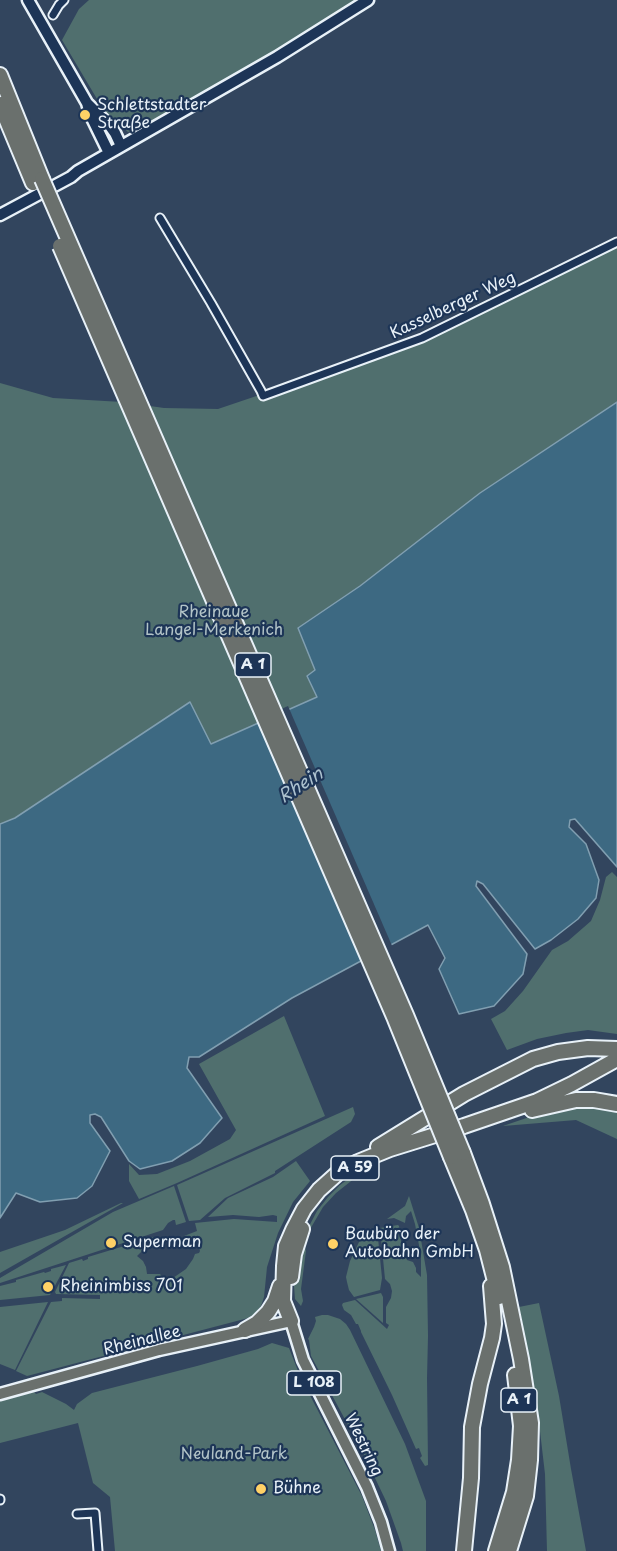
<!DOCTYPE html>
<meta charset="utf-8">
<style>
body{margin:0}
canvas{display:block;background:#32455e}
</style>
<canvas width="617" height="1551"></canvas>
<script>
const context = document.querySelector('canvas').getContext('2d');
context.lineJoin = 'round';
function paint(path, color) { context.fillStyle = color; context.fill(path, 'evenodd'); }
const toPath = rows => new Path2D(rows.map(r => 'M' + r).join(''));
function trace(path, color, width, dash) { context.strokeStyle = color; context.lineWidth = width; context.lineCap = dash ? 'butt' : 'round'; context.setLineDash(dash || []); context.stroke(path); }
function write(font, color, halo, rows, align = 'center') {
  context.font = font + ' "Playpen Sans",sans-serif'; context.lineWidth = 4.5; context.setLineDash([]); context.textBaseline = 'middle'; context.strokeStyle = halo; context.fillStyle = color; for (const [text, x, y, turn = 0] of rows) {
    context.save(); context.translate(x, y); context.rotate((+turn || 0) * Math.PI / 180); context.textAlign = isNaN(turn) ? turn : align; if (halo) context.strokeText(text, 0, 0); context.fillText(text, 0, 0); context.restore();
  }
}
const green = toPath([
 [89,0,357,0,274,52,186,104,140,129,128,132,103,109,62,40,79,9],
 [617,245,617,608,0,990,0,383,53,398,122,402,164,408,218,409,286,386,422,335],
 [612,872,617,877,617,1034,588,1030,566,1033,537,1039,507,1050,491,1019,505,1011,523,991,552,950,568,941,591,921,600,900,606,877],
 [284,1016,325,1116,177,1183,139,1199,129,1181,129,1164,139,1175,157,1174,190,1161,230,1139,236,1130,199,1064],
 [598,1106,617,1110,617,1139,576,1120,503,1126,547,1111,570,1107],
 [353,1107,355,1114,351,1122,275,1171,275,1173,225,1198,200,1220,189,1221,177,1185],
 [296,1161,310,1181,293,1202,278,1233,267,1267,264,1297,261,1306,252,1317,27,1376,16,1371,51,1302,62,1301,62,1298,100,1299,100,1295,56,1294,55,1292,69,1263,82,1259,83,1261,88,1259,88,1257,154,1237,157,1237,158,1239,149,1240,142,1243,144,1249,137,1256,143,1261,146,1267,147,1274,160,1274,165,1280,173,1278,186,1269,193,1259,195,1254,199,1253,200,1251,197,1240,184,1236,197,1231,195,1223,234,1219,277,1222,277,1216,273,1215,259,1217,233,1215,208,1217,228,1198,273,1177],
 [360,1174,336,1193,323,1207,309,1231,305,1247,306,1251,301,1289,303,1301,301,1306,295,1299,294,1286,295,1273,305,1234,317,1211,328,1197,340,1185,354,1175],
 [174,1186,186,1222,176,1225,175,1220,173,1220,168,1223,163,1230,0,1283,0,1278,113,1212],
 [409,1196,419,1228,427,1275,428,1336,427,1378,428,1465,425,1466,420,1458,422,1456,419,1448,416,1449,392,1395,361,1332,361,1331,358,1324,356,1324,351,1315,344,1310,342,1305,343,1303,355,1300,387,1329,389,1325,386,1323,386,1307,391,1298,392,1291,390,1284,385,1279,380,1228,398,1225,399,1226,401,1242,407,1260,413,1262,416,1268,416,1272,421,1277,421,1256,415,1224,411,1211,406,1216,405,1223,394,1218,387,1219,405,1206],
 [121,1203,123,1203,0,1273,0,1252,65,1230],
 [377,1228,382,1278,380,1290,354,1297,349,1290,347,1282,346,1277,350,1261,359,1242,368,1232],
 [66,1265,50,1295,0,1300,0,1286,16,1282,16,1280,44,1272,45,1273,51,1271,51,1269],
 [381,1293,383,1297,383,1323,356,1299],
 [48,1302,15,1370,0,1364,0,1307],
 [539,1303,559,1396,571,1469,586,1551,547,1551,545,1474,536,1397,519,1307],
 [322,1315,328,1315,340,1319,346,1324,350,1330,405,1444,426,1501,426,1551,403,1551,401,1543,386,1501,363,1453,311,1356,309,1340,308,1339,314,1327,316,1321,315,1317],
 [272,1343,289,1348,300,1376,362,1496,375,1530,381,1551,115,1551,110,1497,93,1483,78,1423,0,1443,0,1401,34,1392,36,1394,42,1392,66,1404,74,1410,77,1404,92,1393,197,1366,258,1349]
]);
const water = toPath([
 [617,402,617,867,575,819,570,820,569,827,586,844,599,880,596,898,578,919,551,940,535,949,483,884,477,881,476,886,527,954,523,974,494,1006,459,1014,439,969,445,958,428,925,292,998,199,1057,189,1057,187,1068,222,1118,200,1143,172,1161,140,1169,129,1161,101,1117,95,1114,90,1115,90,1123,110,1151,92,1186,77,1198,40,1202,16,1193,0,1218,0,824,15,818,190,702,211,744,317,697,307,676,315,670,298,628,360,586,480,493,617,402]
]);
const pier = toPath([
 [288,706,393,948,363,963,257,720]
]);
const street = toPath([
 [53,15,59,5,64,0],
 [160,218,211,303,261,391,263,396,422,338,617,242],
 [0,1500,0,1499],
 [77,1514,95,1513,98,1551]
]);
const secondary = toPath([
 [28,0,87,103,90,114,109,153],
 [87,103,110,126,115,133,121,146],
 [0,215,71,177,78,171,277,57,368,0]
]);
const primary = toPath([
 [0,1394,159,1350,291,1321,303,1360,367,1487,381,1522,389,1551]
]);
const highway = toPath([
 [0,75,42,179],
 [0,104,33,183],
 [532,1110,576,1100,594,1100,617,1104],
 [378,1147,464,1094,533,1059,558,1052,588,1048,617,1049],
 [463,1153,482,1204,502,1267,521,1359,531,1423,530,1460,526,1496,509,1551],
 [451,1157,473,1210,487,1250,499,1297],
 [291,1277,294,1254,302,1229],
 [291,1321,283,1301,284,1266,286,1246,293,1230,304,1209,319,1190,339,1172,358,1162,390,1149,464,1126,537,1101,572,1084,617,1059],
 [245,1330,257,1323,268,1312,275,1301,280,1286],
 [464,1551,471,1478,472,1427,480,1384,492,1338,494,1324,491,1286],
 [496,1551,514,1492,519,1460,521,1426,515,1375]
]);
const highwayBridge = toPath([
 [42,179,406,1015,463,1153],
 [60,246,395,1019,451,1157]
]);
const markers = [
 [85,115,6,"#ffd166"],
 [111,1243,6,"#ffd166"],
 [333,1244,6,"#ffd166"],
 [48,1287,6,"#ffd166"],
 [261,1489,6,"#ffd166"]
];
const shields = [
 [253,665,36],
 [355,1168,48],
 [314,1383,54],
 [519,1400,36]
];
const shieldNames = [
 ["A 1",253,665],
 ["A 59",355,1168],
 ["L 108",314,1383],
 ["A 1",519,1400]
];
const poiNames = [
 ["Schlettstadter",97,106],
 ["Straße",97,124],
 ["Baubüro der",345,1235],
 ["Autobahn GmbH",345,1253],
 ["Superman",123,1243],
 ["Rheinimbiss 701",60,1287],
 ["Bühne",273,1489]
];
const streetNames = [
 ["Kasselberger Weg",453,306,-25],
 ["Rheinallee",142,1341,-14],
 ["Westring",363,1445,64]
];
const parkNames = [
 ["Rheinaue",214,613],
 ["Langel-Merkenich",214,631],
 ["Neuland-Park",234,1455]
];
const waterNames = [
 ["Rhein",301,786,-33]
];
paint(green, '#506f6e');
paint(water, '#3d6982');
trace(water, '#819fb1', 1.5);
paint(pier, '#32455e');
trace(street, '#e8f1f8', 11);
trace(secondary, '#e8f1f8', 15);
trace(primary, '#e8f1f8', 15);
trace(highway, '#e8f1f8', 18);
trace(street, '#1d3557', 7);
trace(secondary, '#1d3557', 10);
trace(primary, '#6a706d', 10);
trace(highway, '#6a706d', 14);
trace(highwayBridge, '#e8f1f8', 18, []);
trace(highwayBridge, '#6a706d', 14);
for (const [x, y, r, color] of markers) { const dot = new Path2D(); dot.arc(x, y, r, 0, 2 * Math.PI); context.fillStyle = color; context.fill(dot); trace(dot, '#1d3557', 2); }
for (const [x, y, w] of shields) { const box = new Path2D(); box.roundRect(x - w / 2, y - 12, w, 24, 4.5); context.fillStyle = '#1d3557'; context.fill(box); trace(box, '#e8f1f8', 1.5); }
write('bold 15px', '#e8f1f8', null, shieldNames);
write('16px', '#e8f1f8', '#1d3557', poiNames, 'left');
write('16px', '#e8f1f8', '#1d3557', streetNames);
write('16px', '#b3c4c8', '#1d3557', parkNames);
write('italic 18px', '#acc1cf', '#1d3557', waterNames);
</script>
